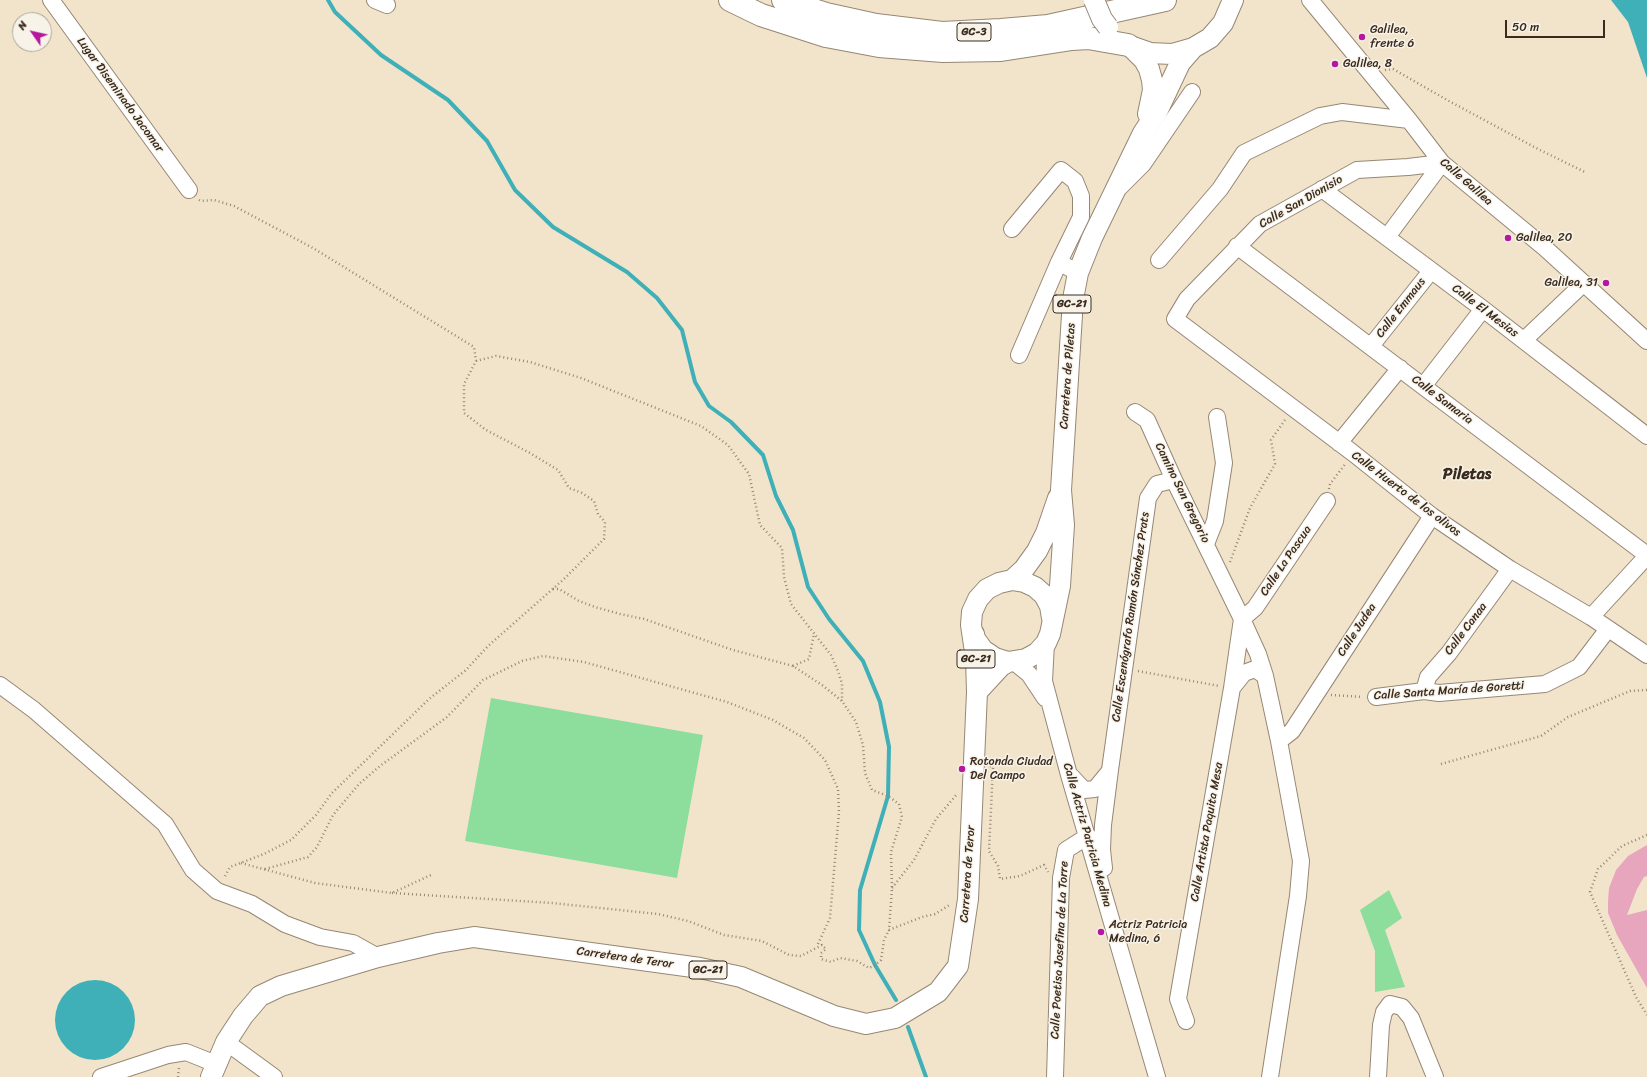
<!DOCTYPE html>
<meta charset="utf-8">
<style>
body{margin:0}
#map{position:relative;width:1647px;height:1077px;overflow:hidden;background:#f2e4cb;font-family:Sriracha,sans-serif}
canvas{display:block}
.north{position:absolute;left:12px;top:12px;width:40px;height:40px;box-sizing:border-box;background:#f7f3e8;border:1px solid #aca397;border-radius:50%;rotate:304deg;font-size:11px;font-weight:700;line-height:16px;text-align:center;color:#3b2a1e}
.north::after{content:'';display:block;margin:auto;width:14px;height:18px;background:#b5179e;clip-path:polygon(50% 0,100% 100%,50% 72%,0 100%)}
.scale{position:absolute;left:1505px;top:20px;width:100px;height:18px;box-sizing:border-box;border:2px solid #3b2a1e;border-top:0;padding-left:5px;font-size:12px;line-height:14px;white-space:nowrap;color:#3b2a1e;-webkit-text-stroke:3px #f7f3e8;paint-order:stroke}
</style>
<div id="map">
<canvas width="1647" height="1077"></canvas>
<div class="north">N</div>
<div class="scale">50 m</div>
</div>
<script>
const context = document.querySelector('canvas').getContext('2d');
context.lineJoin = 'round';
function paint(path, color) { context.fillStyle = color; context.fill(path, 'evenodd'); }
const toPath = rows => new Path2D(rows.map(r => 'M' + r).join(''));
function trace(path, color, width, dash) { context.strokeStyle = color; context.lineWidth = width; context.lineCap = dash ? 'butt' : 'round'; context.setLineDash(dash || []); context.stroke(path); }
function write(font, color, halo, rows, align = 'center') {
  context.font = font + ' Sriracha,sans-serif'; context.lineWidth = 3; context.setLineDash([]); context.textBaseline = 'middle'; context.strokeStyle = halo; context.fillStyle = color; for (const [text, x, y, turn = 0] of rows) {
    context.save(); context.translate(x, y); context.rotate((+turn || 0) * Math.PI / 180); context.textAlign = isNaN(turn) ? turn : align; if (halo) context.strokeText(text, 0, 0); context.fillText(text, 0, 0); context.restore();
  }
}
const green = toPath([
 [491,698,703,735,677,878,465,841],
 [1389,890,1402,918,1385,930,1405,987,1375,992,1375,951,1360,910]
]);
const water = toPath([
 [1611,0,1647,0,1647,78,1628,22],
 '55 1020a40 40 0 1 1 80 0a40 40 0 1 1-80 0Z'
]);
const stream = toPath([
 [328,0,335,12,381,55,448,100,487,141,515,190,553,227,627,272,657,298,682,330,695,382,709,406,731,422,763,455,776,496,793,530,808,587,829,619,863,661,880,702,889,747,888,796,860,890,859,930,875,965,896,1000],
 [908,1027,926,1077]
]);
const building = toPath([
 [1647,845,1647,876,1644,877,1637,889,1627,915,1647,910,1647,988,1617,935,1608,913,1608,901,1609,888,1616,870,1628,856]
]);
const path = toPath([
 [1385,70,1393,69,1449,101,1538,149,1585,172],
 [199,200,201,201,214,200,234,206,313,248,474,347,476,361,464,384,464,413,486,430,530,453,558,470,569,488,582,493,594,501,598,514,605,522,604,539,564,579,488,646,466,670,429,699,393,734,332,793,316,815,291,840,264,854,230,867,224,878],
 [476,361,496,356,530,362,581,378,701,426,728,445,749,474,760,525,782,548,784,577,791,604,831,655,838,671,842,684,842,701],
 [1329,489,1330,484,1346,463],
 [1230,562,1250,508,1275,464,1271,440,1285,420],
 [553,589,559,589,579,601,595,607,620,614,644,619,733,650,793,666,822,685,842,701,856,722,863,745,865,773,872,790,888,796,899,804,902,817,891,852,892,888,889,930,922,917,935,914,951,904],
 [793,666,809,659,814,634],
 [1138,671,1219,686],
 [1331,695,1362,697],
 [1441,764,1541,736,1568,717,1630,691,1647,690],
 [990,766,993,767,989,851,998,866,1000,879,1020,876,1044,865,1048,872],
 [1647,835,1622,846,1598,869,1590,892,1636,997,1647,1015],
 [241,863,315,883,392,893,431,875],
 [265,869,308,857,317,847,333,815,359,784,380,766,447,717,483,680,522,661,543,656,584,662,727,702,773,720,804,738,825,760,838,789,839,812,830,918,817,946],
 [892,888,914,860,936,819,957,794],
 [392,893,552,903,658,914,688,921,724,935,762,941,789,955,801,956,822,945,826,949,821,953,821,959,831,962,840,958,857,961,869,968,875,965,881,960,884,940,889,930],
 [178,1077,179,1067]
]);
const minor = toPath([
 [51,0,189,190],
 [375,0,387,5],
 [1310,0,1409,120,1442,163,1545,248,1647,341],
 [1442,163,1408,167,1357,170,1260,224,1187,299,1175,319,1353,453,1432,516,1510,569,1591,617,1647,655],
 [1120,187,1143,164,1192,92],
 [1322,189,1483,309,1647,436],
 [1012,229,1061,170,1075,181,1081,196,1081,217,1059,262,1078,273],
 [1387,237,1442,163],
 [1237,246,1647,555],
 [1159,260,1220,189,1244,153,1320,116,1342,112,1409,120],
 [1524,340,1584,283],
 [1371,346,1431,271],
 [1019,355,1059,262],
 [1424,385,1483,309],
 [1135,412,1147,420,1174,480,1242,619,1258,654,1265,676,1279,741,1301,861,1298,896,1270,1077],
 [1339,443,1400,368],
 [1206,544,1215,521,1224,463,1217,417],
 [1591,617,1647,556],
 [1046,643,1044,681,1069,775,1157,1077],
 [1014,662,1029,674,1045,698],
 [0,685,34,710,165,824,193,870,217,891,252,904,285,924,320,937,353,943,378,957],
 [1232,688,1244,673,1255,669,1265,676],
 [1424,691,1428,677,1449,653,1510,569],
 [1376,697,1424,691,1439,693,1545,684,1579,667,1608,629],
 [1279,741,1292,731,1432,516],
 [1071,776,1084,790,1095,789,1109,772],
 [1104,868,1102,850,1103,825,1110,770,1148,498,1157,484,1174,480],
 [1186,1021,1178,999,1232,688,1242,619,1255,608,1327,501],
 [226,1042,274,1077],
 [101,1077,168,1055,186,1052,216,1064],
 [1055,1077,1061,878,1066,850,1088,836],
 [1378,1077,1381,1025,1384,1012,1390,1004,1402,1007,1411,1018,1435,1077]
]);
const major = toPath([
 [1130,46,1150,53,1172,54,1193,48,1210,38,1223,23,1233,0],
 [1131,47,1144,60,1149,69,1152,80,1153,90,1148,114],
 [1012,580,1024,569,1037,551,1046,533,1058,498],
 [974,634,975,639,983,650,995,658,1008,662,1026,659,1037,653,1046,643,1050,634,1060,586,1064,525,1061,490,1073,299,1078,273,1092,238,1143,133,1157,112,1180,63,1193,48],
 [977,692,1001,666,1008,662],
 [211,1077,226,1042,243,1016,260,996,281,986,378,957,438,943,474,937,700,968,741,977,834,1016,866,1024,895,1018,938,992,958,966,968,899,977,692,976,659,971,625,972,612,978,599,987,589,999,583,1012,580,1024,582,1035,587,1044,595,1050,606,1052,618]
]);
const highway = toPath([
 [730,0,761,15,826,36,879,46,943,51,1001,50,1072,39,1088,38,1128,45],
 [783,0,826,14,876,25,942,33,1001,30,1048,26,1165,0]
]);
const majorBridge = toPath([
 [1094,0,1102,19,1108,27]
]);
const markers = [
 [1362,37,4,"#b5179e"],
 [1335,64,4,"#b5179e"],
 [1508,238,4,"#b5179e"],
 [1606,283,4,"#b5179e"],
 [962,769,4,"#b5179e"],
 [1101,932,4,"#b5179e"]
];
const shields = [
 [974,32,34],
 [1072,304,38],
 [976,659,38],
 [708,970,38]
];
const shieldNames = [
 ["GC-3",974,32],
 ["GC-21",1072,304],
 ["GC-21",976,659],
 ["GC-21",708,970]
];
const poiNames = [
 ["Galilea,",1370,30],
 ["frente 6",1370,44],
 ["Galilea, 8",1343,64],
 ["Galilea, 20",1516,238],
 ["Galilea, 31",1598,283,"right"],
 ["Rotonda Ciudad",970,762],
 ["Del Campo",970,776],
 ["Actriz Patricia",1109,925],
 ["Medina, 6",1109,939]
];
const streetNames = [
 ["Lugar Diseminado Jacomar",120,95,54],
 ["Calle Galilea",1466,182,41],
 ["Calle San Dionisio",1301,202,-30],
 ["Calle Emmaus",1401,308,-52],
 ["Calle El Mesias",1485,311,37],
 ["Carretera de Piletas",1068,376,-86],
 ["Calle Samaria",1442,400,37],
 ["Camino San Gregorio",1182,493,64],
 ["Calle Huerto de los olivos",1406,494,37],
 ["Calle La Pascua",1286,561,-56],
 ["Calle Escenógrafo Ramón Sánchez Prats",1131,617,-82],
 ["Calle Canaa",1466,629,-53],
 ["Calle Judea",1357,630,-57],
 ["Calle Santa María de Goretti",1449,691,-4],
 ["Calle Artista Paquita Mesa",1207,832,-80],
 ["Calle Actriz Patricia Medina",1087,835,74],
 ["Carretera de Teror",968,874,-86],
 ["Calle Poetisa Josefina de La Torre",1060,950,-87],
 ["Carretera de Teror",625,958,8]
];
const districtNames = [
 ["Piletas",1467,475]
];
paint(green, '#8ddd9c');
paint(water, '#3fafb8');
trace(stream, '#3fafb8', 4);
paint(building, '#e7a6be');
trace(minor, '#968774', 18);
trace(major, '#968774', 22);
trace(highway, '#968774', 24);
trace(path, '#968774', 2.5, [1, 3]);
trace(minor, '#fff', 16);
trace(major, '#fff', 20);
trace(highway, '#fff', 22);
trace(majorBridge, '#968774', 22, []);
trace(majorBridge, '#fff', 20);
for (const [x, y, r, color] of markers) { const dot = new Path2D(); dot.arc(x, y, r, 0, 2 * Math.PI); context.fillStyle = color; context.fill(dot); trace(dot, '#f7f3e8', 1.5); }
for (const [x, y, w] of shields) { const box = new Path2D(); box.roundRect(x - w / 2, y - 9, w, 18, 3); context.fillStyle = '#f7f3e8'; context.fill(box); trace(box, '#3b2a1e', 1); }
write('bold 11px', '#3b2a1e', null, shieldNames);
write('12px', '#3b2a1e', '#f7f3e8', poiNames, 'left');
write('12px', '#3b2a1e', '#f7f3e8', streetNames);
write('bold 16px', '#3b2a1e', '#f7f3e8', districtNames);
</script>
